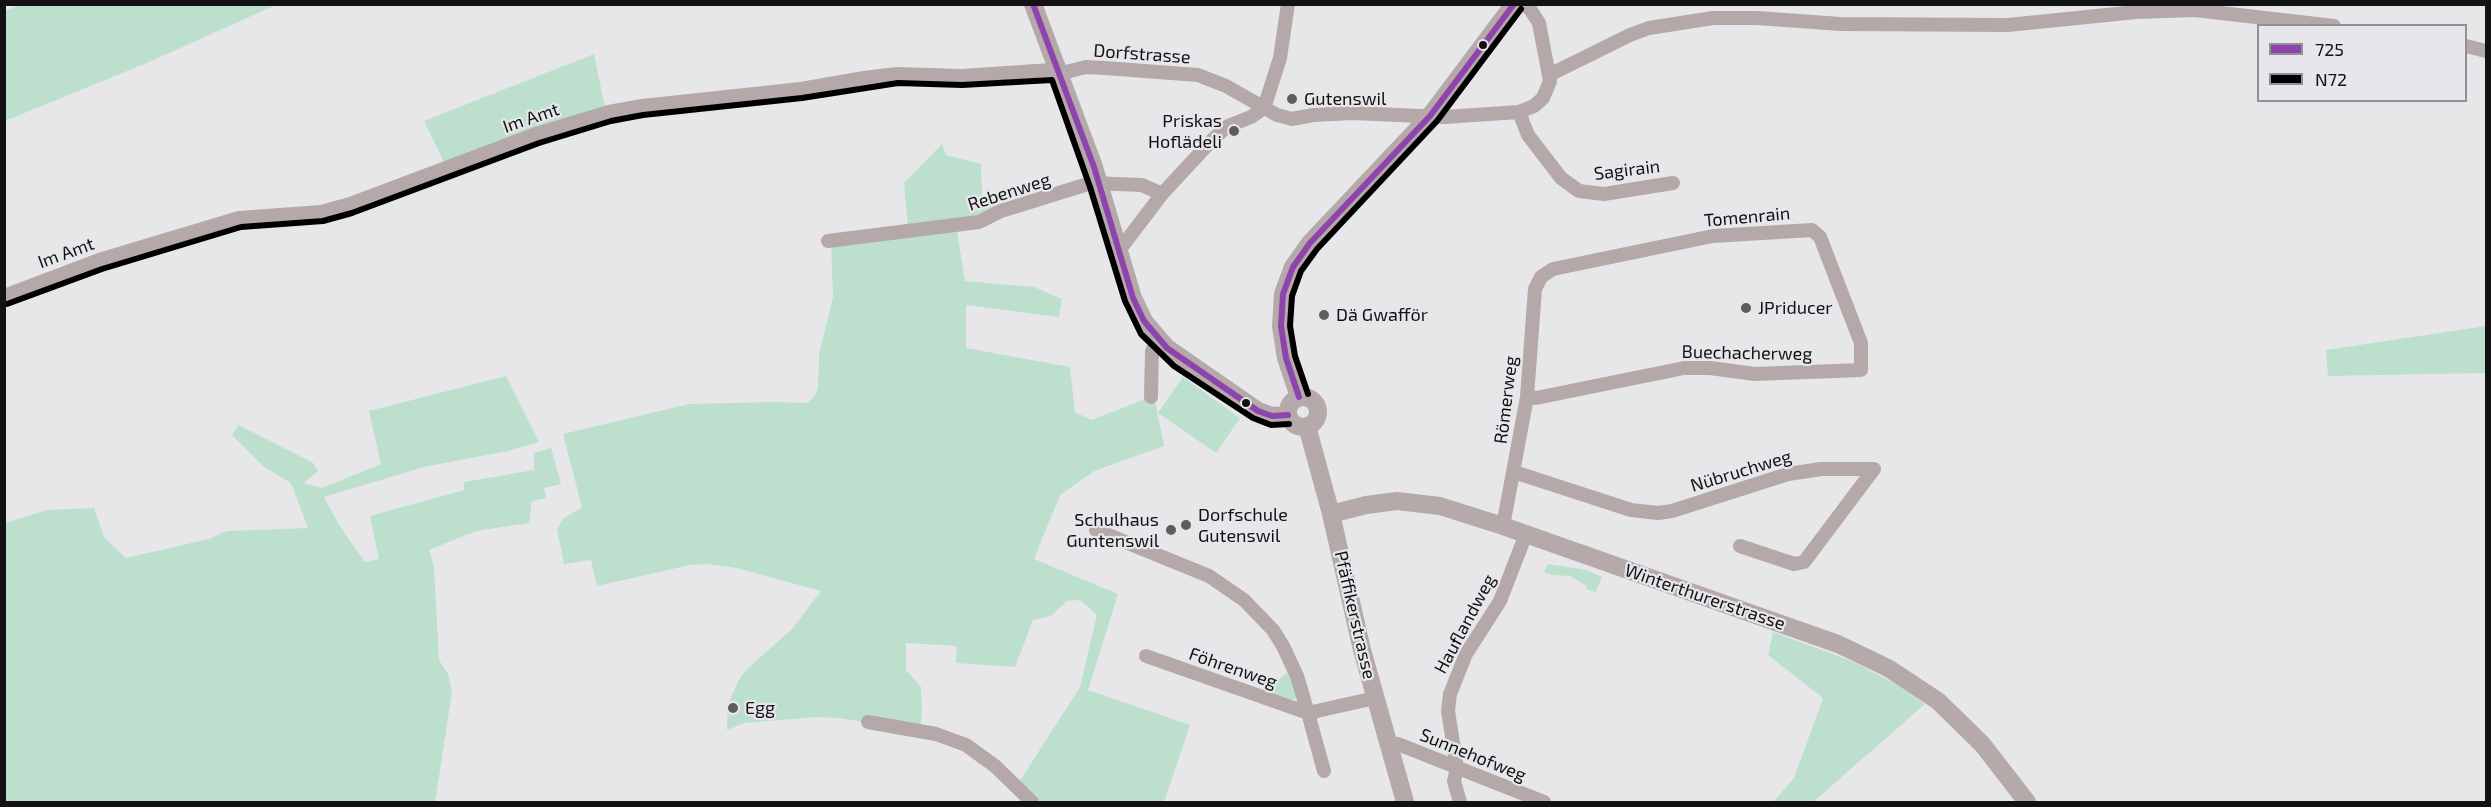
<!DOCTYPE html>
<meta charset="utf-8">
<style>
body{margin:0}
#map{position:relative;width:2491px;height:807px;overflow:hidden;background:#e7e7ea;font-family:"Exo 2",sans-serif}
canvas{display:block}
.frame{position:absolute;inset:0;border:6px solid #121214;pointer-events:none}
.legend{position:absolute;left:2257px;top:24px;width:210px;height:78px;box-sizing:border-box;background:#e6e6eb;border:2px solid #919195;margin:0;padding:8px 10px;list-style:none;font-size:18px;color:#121214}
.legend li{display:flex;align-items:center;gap:12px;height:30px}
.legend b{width:30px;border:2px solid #919195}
</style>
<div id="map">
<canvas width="2491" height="807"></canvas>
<div class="frame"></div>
<ul class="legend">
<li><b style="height:8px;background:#8e44ad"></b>725</li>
<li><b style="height:8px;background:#000"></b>N72</li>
</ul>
</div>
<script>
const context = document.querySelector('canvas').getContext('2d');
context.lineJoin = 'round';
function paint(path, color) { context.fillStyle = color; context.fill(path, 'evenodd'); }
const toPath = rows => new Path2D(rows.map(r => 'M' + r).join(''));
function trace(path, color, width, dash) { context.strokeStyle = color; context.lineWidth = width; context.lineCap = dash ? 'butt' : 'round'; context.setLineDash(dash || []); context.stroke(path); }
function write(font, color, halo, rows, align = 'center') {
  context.font = font + ' "Exo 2",sans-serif'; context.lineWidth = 4.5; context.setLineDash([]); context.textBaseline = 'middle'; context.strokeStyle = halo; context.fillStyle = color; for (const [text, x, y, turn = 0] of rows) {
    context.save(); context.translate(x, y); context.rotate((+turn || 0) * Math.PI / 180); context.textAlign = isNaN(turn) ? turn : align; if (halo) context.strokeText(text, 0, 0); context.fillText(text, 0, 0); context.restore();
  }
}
const green = toPath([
 [22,4,276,4,276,5,149,62,5,121,5,11],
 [594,54,605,108,444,162,424,121],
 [942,144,946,155,981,164,982,196,998,208,957,231,965,281,1034,287,1062,299,1059,317,966,305,966,348,1070,367,1075,412,1091,420,1154,396,1164,446,1094,471,1060,495,1034,559,1118,594,1088,690,1190,725,1164,802,1032,802,1016,787,1080,687,1097,615,1080,600,1067,601,1051,616,1033,620,1015,667,956,663,957,646,906,643,906,670,921,687,922,712,920,731,839,718,817,717,744,723,727,730,728,704,740,678,747,669,792,629,821,591,737,568,707,564,690,565,597,586,591,560,564,564,557,529,563,519,582,507,563,434,689,404,775,402,807,403,813,398,818,389,819,355,833,297,831,243,908,228,904,183],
 [2486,326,2486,373,2328,376,2326,350],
 [506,376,539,442,508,451,424,467,324,497,339,525,365,562,379,559,370,516,464,490,464,482,534,470,534,453,551,448,561,484,544,488,546,498,532,501,529,523,476,531,429,550,434,567,439,660,448,674,452,692,435,802,5,802,5,523,47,510,94,508,104,537,126,558,209,539,227,531,308,528,291,483,263,466,232,435,239,425,313,463,318,471,304,483,322,488,381,464,369,411],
 [1183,377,1240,418,1216,453,1158,413],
 [1548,564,1586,570,1602,577,1596,592,1588,590,1585,585,1570,576,1552,575,1544,572],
 [1773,632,1854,662,1897,685,1925,704,1813,802,1773,802,1794,778,1823,698,1768,655],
 [1290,671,1297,697,1294,700,1264,693,1265,689]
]);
const minor = toPath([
 [2466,46,2486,51],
 [1549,75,1630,35,1649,28,1713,18,1757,18,1841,24,2008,25,2136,12,2195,10,2334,26],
 [1264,108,1280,58,1288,4],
 [1519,112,1528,135,1561,178,1579,191,1604,194,1673,183],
 [828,241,979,222,1001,211,1091,183,1142,185,1162,194],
 [1118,247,1124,244,1162,194,1213,139,1228,126,1251,117,1264,108],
 [4,296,99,260,239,218,321,212,350,204,536,134,609,112,642,106,801,89,864,78,897,74,962,76,1051,70,1066,72,1086,67,1105,68,1198,75,1226,86,1277,115,1292,119,1313,115,1352,113,1444,117,1519,112,1534,106,1543,98,1550,81,1539,23,1530,9,1524,4],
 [1151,397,1152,351,1158,340],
 [1514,472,1631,510,1658,513,1672,511,1788,474,1821,469,1874,469],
 [1503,526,1527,397,1535,289,1541,277,1553,269,1713,236,1812,230,1820,237,1861,343,1861,370,1755,374,1710,368,1684,368,1536,398,1527,397],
 [1096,530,1209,576,1244,600,1273,630,1283,646,1297,676,1308,713,1375,698],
 [1740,546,1794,564,1804,562,1874,469],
 [1146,656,1308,713,1324,771],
 [868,722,936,734,966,745,995,766,1032,802],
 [1387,745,1398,744,1544,802],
 [1460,802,1454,781,1457,768,1448,711,1450,694,1466,654,1500,601,1526,534]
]);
const major = toPath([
 [1033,4,1094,167,1133,298,1144,321,1167,348,1258,411,1272,416,1288,415],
 '1288 412a15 15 0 1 1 30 0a15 15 0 1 1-30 0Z',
 [1299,397,1286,358,1281,326,1283,294,1293,267,1310,243,1430,116,1514,4],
 [1307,426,1331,514,1362,650,1405,802],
 [1331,514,1366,505,1397,501,1440,506,1503,526,1838,644,1888,668,1938,701,1982,744,2027,802]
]);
const bus1 = toPath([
 [1033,4,1094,167,1133,298,1144,321,1167,348,1258,411,1272,416,1288,415],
 [1299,397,1286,358,1281,326,1283,294,1293,267,1310,243,1430,116,1514,4]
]);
const bus2 = toPath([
 [7,304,102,269,241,227,323,221,352,213,539,143,611,121,643,115,802,98,898,83,962,85,1052,80,1090,187,1125,301,1141,334,1174,366,1253,418,1271,425,1289,424],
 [1308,394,1295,356,1290,326,1292,296,1301,271,1317,249,1437,121,1521,9]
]);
const markers = [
 [1483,45,5,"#121214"],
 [1292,99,6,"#5d5d5f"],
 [1234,131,6,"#5d5d5f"],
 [1746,308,6,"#5d5d5f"],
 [1324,315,6,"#5d5d5f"],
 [1246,403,5,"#121214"],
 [1186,525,6,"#5d5d5f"],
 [1171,530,6,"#5d5d5f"],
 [733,708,6,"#5d5d5f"]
];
const streetNames = [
 ["Dorfstrasse",1142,54,4],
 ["Im Amt",531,118,-19],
 ["Sagirain",1627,170,-7],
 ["Rebenweg",1009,192,-18],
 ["Tomenrain",1747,217,-5],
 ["Im Amt",66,253,-20],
 ["Buechacherweg",1747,353,1],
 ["Römerweg",1506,400,-83],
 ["Nübruchweg",1741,471,-17],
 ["Winterthurerstrasse",1705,597,19],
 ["Pfäffikerstrasse",1355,615,77],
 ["Hauflandweg",1465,624,-62],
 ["Föhrenweg",1233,668,19],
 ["Sunnehofweg",1473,755,22]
];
const poiNames = [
 ["Gutenswil",1304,99],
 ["Priskas",1222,121,"right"],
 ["Hoflädeli",1222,142,"right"],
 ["JPriducer",1758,308],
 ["Dä Gwafför",1336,315],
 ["Dorfschule",1198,515],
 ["Gutenswil",1198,536],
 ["Schulhaus",1159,520,"right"],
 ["Guntenswil",1159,541,"right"],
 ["Egg",745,708]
];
paint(green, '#bce0cd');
trace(minor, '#b5a8a8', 14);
trace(major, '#b6a9a9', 18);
trace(bus1, '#8e44ad', 6);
trace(bus2, '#000', 6);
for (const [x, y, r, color] of markers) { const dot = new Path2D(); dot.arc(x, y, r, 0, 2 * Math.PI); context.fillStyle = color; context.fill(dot); trace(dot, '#e6e6eb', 2); }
write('18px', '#121214', '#e6e6eb', streetNames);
write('18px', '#121214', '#e6e6eb', poiNames, 'left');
</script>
